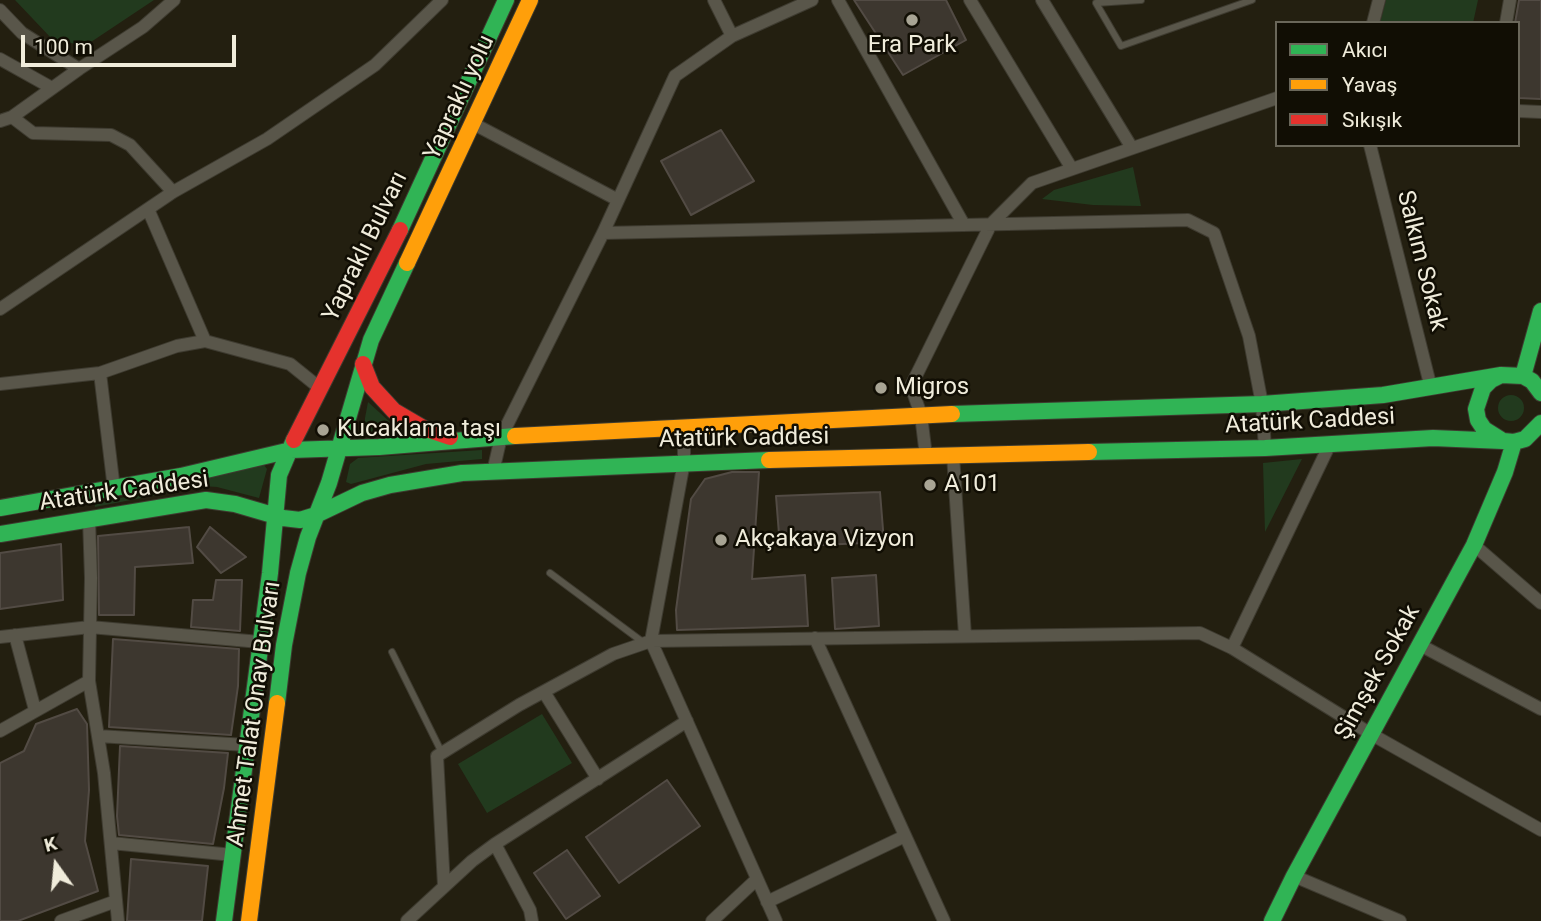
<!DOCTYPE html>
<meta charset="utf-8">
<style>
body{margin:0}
#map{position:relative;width:1541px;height:921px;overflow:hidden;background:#231f10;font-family:Roboto,sans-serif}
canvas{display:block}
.legend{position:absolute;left:1275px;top:21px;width:245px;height:126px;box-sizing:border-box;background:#110e04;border:2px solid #6a675a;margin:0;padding:9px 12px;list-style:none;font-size:21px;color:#f0ecdb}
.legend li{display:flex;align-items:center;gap:14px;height:35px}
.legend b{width:35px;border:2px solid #6a675a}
.north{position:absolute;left:21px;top:830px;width:70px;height:70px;-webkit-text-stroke:5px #110e04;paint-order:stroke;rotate:345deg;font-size:19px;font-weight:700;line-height:28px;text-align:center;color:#f0ecdb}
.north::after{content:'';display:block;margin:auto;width:24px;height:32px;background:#f0ecdb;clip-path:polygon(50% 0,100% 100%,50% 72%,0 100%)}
.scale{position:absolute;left:21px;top:35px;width:215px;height:32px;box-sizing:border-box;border:4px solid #f0ecdb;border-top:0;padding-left:9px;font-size:21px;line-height:24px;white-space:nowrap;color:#f0ecdb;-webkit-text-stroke:5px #110e04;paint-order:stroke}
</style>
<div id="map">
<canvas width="1541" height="921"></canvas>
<ul class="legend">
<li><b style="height:9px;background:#30b455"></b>Akıcı</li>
<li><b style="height:9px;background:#ff9f0a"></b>Yavaş</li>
<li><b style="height:9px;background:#e5322d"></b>Sıkışık</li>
</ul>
<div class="north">K</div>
<div class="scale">100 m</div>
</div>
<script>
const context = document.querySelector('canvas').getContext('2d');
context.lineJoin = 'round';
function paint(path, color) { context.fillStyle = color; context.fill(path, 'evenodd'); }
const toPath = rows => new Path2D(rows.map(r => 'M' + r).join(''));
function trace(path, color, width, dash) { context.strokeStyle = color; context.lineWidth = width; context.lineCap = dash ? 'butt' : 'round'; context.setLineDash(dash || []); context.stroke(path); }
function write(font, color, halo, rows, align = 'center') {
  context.font = font + ' Roboto,sans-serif'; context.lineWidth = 5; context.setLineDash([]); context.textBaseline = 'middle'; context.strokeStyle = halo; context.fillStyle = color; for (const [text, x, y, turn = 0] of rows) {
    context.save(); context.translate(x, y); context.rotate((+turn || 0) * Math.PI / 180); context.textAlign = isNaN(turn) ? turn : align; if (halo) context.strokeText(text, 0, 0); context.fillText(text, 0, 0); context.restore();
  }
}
const green = toPath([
 [15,0,154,0,85,46,52,39],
 [1386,0,1478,0,1473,23,1380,23],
 [1133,167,1141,206,1093,205,1042,199,1054,190],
 '1498 408a13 13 0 1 1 26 0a13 13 0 1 1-26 0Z',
 [368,402,391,423,406,432,364,436,365,418],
 [482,450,482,459,426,464,351,484,346,482,350,464,358,458],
 [1302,459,1265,532,1263,463],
 [264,465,267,469,259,498,217,487,203,486,95,507,95,504],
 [542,714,572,763,487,813,458,764]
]);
const building = toPath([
 [854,0,946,0,966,40,903,75,854,0],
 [1519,0,1541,0,1541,99,1518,98,1518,23,1515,23,1519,0],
 [721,130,754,181,691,215,661,161,721,130],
 [732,472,759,472,752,579,805,575,808,626,677,630,676,610,691,499,705,479,732,472],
 [880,492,884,542,780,547,776,496,880,492],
 [189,527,193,563,135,567,134,615,99,615,98,536,189,527],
 [210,527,246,557,221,573,197,547,210,527],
 [61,544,63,600,0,609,0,553,61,544],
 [876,575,879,626,835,629,832,578,876,575],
 [216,580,242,580,240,631,191,627,193,600,213,600,216,580],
 [113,639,239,649,238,686,231,735,109,727,113,639],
 [77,709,87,724,89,790,85,841,98,891,18,921,0,921,0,763,24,751,36,724,77,709],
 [120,746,228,753,224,788,213,844,119,835,117,816,120,746],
 [667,780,700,826,619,883,586,837,667,780],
 [567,850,600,896,566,919,534,873,567,850],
 [131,859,208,866,202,921,127,921,131,859]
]);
const lane = toPath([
 [1141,0,1096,3,1121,46,1252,0],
 [550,573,644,643],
 [392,652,442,753]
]);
const street = toPath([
 [714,0,732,36],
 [838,0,964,225],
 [970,0,1072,169],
 [1042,0,1132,148],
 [0,10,22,33,79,69],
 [1373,23,1379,0],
 [1506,23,1510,0],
 [0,59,52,88],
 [1518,111,1541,112],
 [12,117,33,133,111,135,130,145,173,192],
 [0,121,12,117,79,69,143,27,174,0],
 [474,124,618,200],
 [1370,145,1431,388],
 [148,209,205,341],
 [603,233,1188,220,1214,233,1249,336,1262,404,1265,448],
 [0,309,173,192,267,139,375,65,442,0],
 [100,373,114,489],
 [0,384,100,373,177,346,205,341,290,364,321,389],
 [684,427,684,462,651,641,776,921],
 [953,455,965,636],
 [926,456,921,415,911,386,991,224,1032,183,1277,98],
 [493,472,501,437,603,233,675,76,732,36,812,0],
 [89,519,91,578,89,681,104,773,118,921],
 [1474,545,1541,603],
 [15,635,35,710],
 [0,637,90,627,260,642],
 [815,638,944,921],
 [1420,645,1541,709],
 [1232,648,1329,446],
 [544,692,598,779],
 [0,731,89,681],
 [98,736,247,745],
 [111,843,233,855],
 [495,844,530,910,532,921],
 [1294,876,1400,921],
 [444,886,437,756,519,705,613,654,651,641,1200,633,1232,648,1371,734,1541,830],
 [767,902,905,836],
 [61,921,116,901],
 [407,921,472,861,495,844,687,721],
 [712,921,757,879]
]);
const fast = toPath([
 [400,230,506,0],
 [1523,376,1541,311],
 [1541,393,1532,381,1523,376,1501,375,1491,380,1483,388,1476,409,1478,420,1484,429,1503,441,1514,442,1525,439,1541,423],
 [952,414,1262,404,1383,395,1501,375],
 [1089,452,1265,448,1433,438,1503,441],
 [0,508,181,476,291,450,379,447,515,436],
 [0,534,206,500,235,504,283,518,300,520,316,515,362,493,390,485,462,473,769,460],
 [277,703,284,645,298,573,308,537,329,483,371,340,407,263],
 [224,921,270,573,279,475,294,440],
 [1272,921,1294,876,1474,545,1505,472,1514,442]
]);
const slow = toPath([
 [407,263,530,0],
 [515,436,952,414],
 [769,460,1089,452],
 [249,921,277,703]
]);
const jam = toPath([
 [363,364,372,387,394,411,423,428,450,437],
 [294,440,400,230]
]);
const markers = [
 [912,20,7,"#a8a494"],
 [881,388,7,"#a8a494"],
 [323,430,7,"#a8a494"],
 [930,485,7,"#a8a494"],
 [721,540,7,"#a8a494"]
];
const poiNames = [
 ["Era Park",912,46,"center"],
 ["Migros",895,388],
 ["Kucaklama taşı",337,430],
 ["A101",944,485],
 ["Akçakaya Vizyon",735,540]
];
const streetNames = [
 ["Yapraklı yolu",460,98,-65],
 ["Yapraklı Bulvarı",366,247,-64],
 ["Salkım Sokak",1421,261,76],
 ["Atatürk Caddesi",1310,422,-3],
 ["Atatürk Caddesi",744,439,-1],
 ["Atatürk Caddesi",124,492,-8],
 ["Şimşek Sokak",1378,673,-61],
 ["Ahmet Talat Onay Bulvarı",255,714,-82]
];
paint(green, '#223a1e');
paint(building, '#3d372f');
trace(building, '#524b44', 2);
trace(lane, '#3e3b30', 8);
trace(street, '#3e3b30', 14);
trace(fast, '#3e3b30', 18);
trace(slow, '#3e3b30', 18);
trace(jam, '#3e3b30', 18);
trace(lane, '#59564a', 6);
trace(street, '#59564a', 12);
trace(fast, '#30b455', 16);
trace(slow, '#ff9f0a', 16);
trace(jam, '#e5322d', 16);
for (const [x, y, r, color] of markers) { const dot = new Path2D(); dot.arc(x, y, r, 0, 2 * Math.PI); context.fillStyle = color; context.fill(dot); trace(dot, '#110e04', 2.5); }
write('24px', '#f0ecdb', '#110e04', poiNames, 'left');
write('24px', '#f0ecdb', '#110e04', streetNames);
</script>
